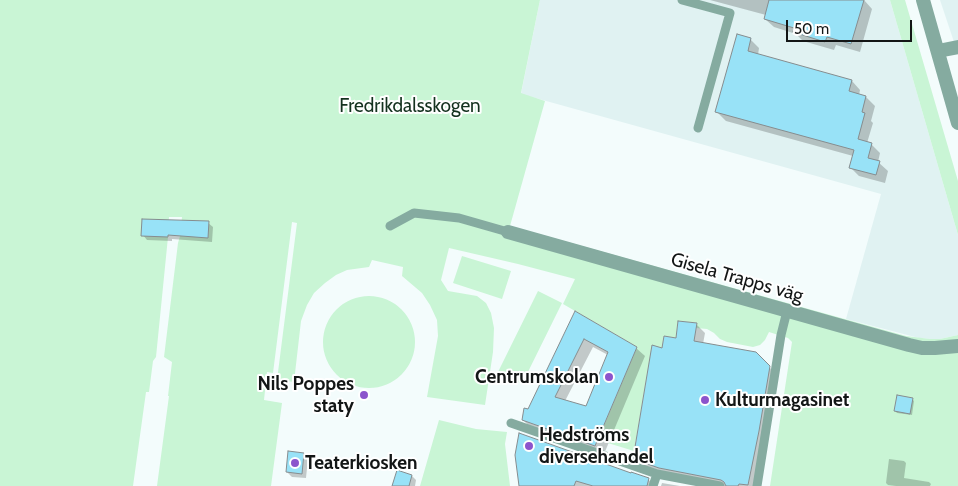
<!DOCTYPE html>
<meta charset="utf-8">
<style>
body{margin:0}
#map{position:relative;width:958px;height:486px;overflow:hidden;background:#f3fcfc;font-family:Cabin,sans-serif}
canvas{display:block}
.scale{position:absolute;left:786px;top:20px;width:126px;height:22px;box-sizing:border-box;border:2px solid #131616;border-top:0;padding-left:6px;font-size:15px;line-height:18px;white-space:nowrap;color:#131616;-webkit-text-stroke:4px #fff;paint-order:stroke}
</style>
<div id="map">
<canvas width="958" height="486"></canvas>
<div class="scale">50 m</div>
</div>
<script>
const context = document.querySelector('canvas').getContext('2d');
context.lineJoin = 'round';
function paint(path, color) { context.fillStyle = color; context.fill(path, 'evenodd'); }
const toPath = rows => new Path2D(rows.map(r => 'M' + r).join(''));
function trace(path, color, width, dash) { context.strokeStyle = color; context.lineWidth = width; context.lineCap = dash ? 'butt' : 'round'; context.setLineDash(dash || []); context.stroke(path); }
function write(font, color, halo, rows, align = 'center') {
  context.font = font + ' Cabin,sans-serif'; context.lineWidth = 4; context.setLineDash([]); context.textBaseline = 'middle'; context.strokeStyle = halo; context.fillStyle = color; for (const [text, x, y, turn = 0] of rows) {
    context.save(); context.translate(x, y); context.rotate((+turn || 0) * Math.PI / 180); context.textAlign = isNaN(turn) ? turn : align; if (halo) context.strokeText(text, 0, 0); context.fillText(text, 0, 0); context.restore();
  }
}
const built = toPath([
 [540,0,890,0,958,235,958,335,940,339,930,339,919,338,846,319,881,194,521,94],
 [940,0,958,0,958,54]
]);
const green = toPath([
 [0,0,540,0,521,93,545,101,510,226,906,336,930,339,940,339,958,335,958,486,770,486,792,342,788,338,769,332,765,340,760,345,753,347,727,342,720,339,714,333,707,329,696,328,697,323,678,321,676,338,664,336,662,348,652,346,634,451,598,440,637,347,563,304,575,279,518,264,449,248,441,280,448,291,477,296,486,303,491,313,494,328,493,352,485,405,427,397,438,336,437,320,430,305,422,293,402,276,403,267,372,260,369,267,347,270,336,275,325,283,314,293,307,305,301,321,294,382,277,380,297,223,292,222,273,373,267,372,264,400,282,403,271,486,157,486,169,396,168,396,172,362,164,357,178,243,180,236,182,217,169,217,168,237,156,357,153,361,149,392,146,392,133,486,0,486],
 [890,0,905,0,958,181,958,235],
 [462,256,511,271,502,299,453,283],
 [538,291,562,303,522,384,498,372],
 '323 342a46 46 0 1 1 92 0a46 46 0 1 1-92 0Z',
 [439,420,476,429,507,432,505,444,510,486,420,486]
]);
const shadow = toPath([
 [710,0,864,0,872,9,860,52,836,45,834,50,803,41,796,34,774,27,765,19,766,15],
 [750,39,759,48,758,55,852,81,860,90,859,95,866,97,875,106,871,121,873,123,867,143,871,144,880,153,878,162,888,171,885,183,859,176,850,167,853,156,726,121,717,112],
 [208,223,213,227,212,242,172,239,172,241,147,240,143,235],
 [575,313,636,348,645,356,604,454,532,429,523,420,529,410],
 [593,347,608,355,587,408,565,401],
 [696,324,705,333,703,344,755,353,778,376,758,486,720,486,643,467,634,459,663,349],
 [912,399,914,401,912,415,897,413,895,411],
 [303,454,308,458,306,478,292,477,287,472],
 [889,459,904,461,906,463,904,478,929,482,931,484,930,486,896,486,888,485,886,483],
 [398,472,412,476,416,480,415,486,394,486],
 [632,475,648,479,655,486,520,486],
 [662,483,680,486,661,486]
]);
const building = toPath([
 [769,0,864,0,851,44,827,37,825,42,793,32,794,28,764,19,769,0],
 [737,34,751,38,748,51,852,80,849,91,866,96,862,112,865,113,858,139,872,143,868,158,880,161,876,175,849,168,854,150,715,112,737,34],
 [142,219,209,221,208,238,168,235,168,237,141,236,142,219],
 [575,311,637,347,595,446,522,420,524,408,528,409,575,311],
 [584,339,608,352,586,406,555,397,584,339],
 [678,321,697,323,694,341,756,352,770,366,759,431,748,485,739,484,738,486,726,486,724,482,721,480,659,468,633,459,652,345,662,348,664,336,676,338,678,321],
 [897,395,913,398,910,414,894,411,897,395],
 [519,433,631,473,631,472,649,478,647,486,593,486,576,481,574,486,519,486,515,455,519,433],
 [288,451,304,453,302,474,286,472,288,451],
 [397,470,412,475,409,486,392,486,397,470]
]);
const service = toPath([
 [682,0,730,13,698,128],
 [390,226,414,213,459,218,508,232],
 [511,423,657,474,653,486],
 [657,474,720,486],
 [757,486,781,335,787,311]
]);
const minor = toPath([
 [938,51,958,47],
 [508,232,909,345,922,348,935,348,958,346]
]);
const tertiary = toPath([
 [923,0,958,123]
]);
const markers = [
 [609,377,5,"#8c54cc"],
 [364,395,5,"#8c54cc"],
 [705,400,5,"#8c54cc"],
 [529,446,5,"#8c54cc"],
 [295,463,5,"#8c54cc"]
];
const parkNames = [
 ["Fredrikdalsskogen",410,106]
];
const streetNames = [
 ["Gisela Trapps väg",737,278,16]
];
const poiNames = [
 ["Centrumskolan",599,377,"right"],
 ["Nils Poppes",354,384,"right"],
 ["staty",354,406,"right"],
 ["Kulturmagasinet",715,400],
 ["Hedströms",539,435],
 ["diversehandel",539,457],
 ["Teaterkiosken",305,463]
];
paint(built, '#e0f2f2');
paint(green, '#c9f5d5');
paint(shadow, '#0003');
paint(building, '#98e2f7');
trace(building, '#868d8f', 1);
trace(service, '#85aba0', 9);
trace(minor, '#85aba0', 14);
trace(tertiary, '#85aba0', 14);
for (const [x, y, r, color] of markers) { const dot = new Path2D(); dot.arc(x, y, r, 0, 2 * Math.PI); context.fillStyle = color; context.fill(dot); trace(dot, '#fff', 2); }
write('19px', '#14321f', '#fff', parkNames);
write('19px', '#131616', '#fff', streetNames);
write('bold 19px', '#131616', '#fff', poiNames, 'left');
</script>
